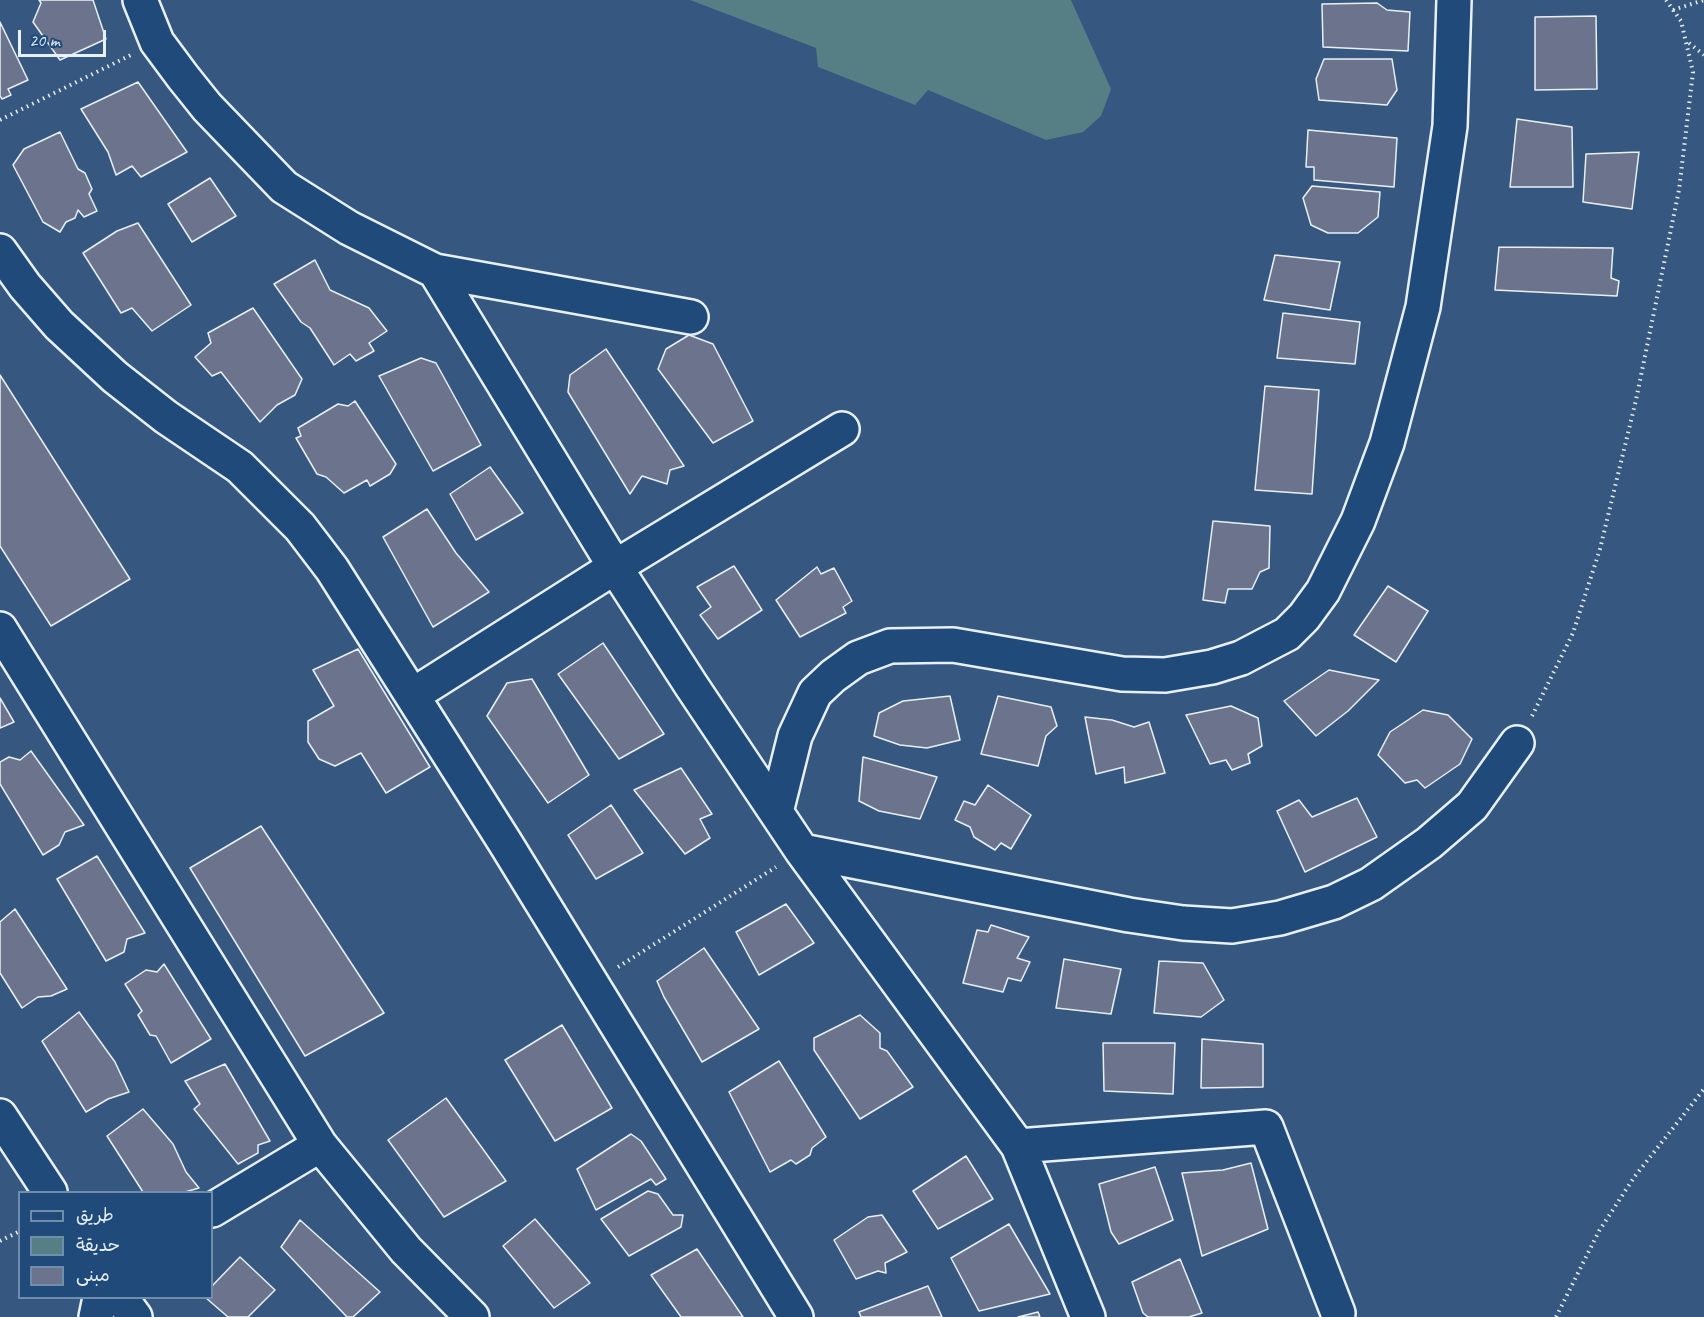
<!DOCTYPE html>
<meta charset="utf-8">
<style>
body{margin:0}
#map{position:relative;width:1704px;height:1317px;overflow:hidden;background:#365780;font-family:Caveat,"Playpen Sans Arabic",sans-serif}
canvas{display:block}
.legend{position:absolute;left:18px;top:1191px;width:195px;height:108px;box-sizing:border-box;background:#1f4a7a;border:2px solid #6f8dac;margin:0;padding:8px 10px;list-style:none;font-size:18px;color:#e8f1f8}
.legend li{display:flex;align-items:center;gap:12px;height:30px}
.legend b{width:30px;border:2px solid #6f8dac}
.scale{position:absolute;left:18px;top:30px;width:88px;height:27px;box-sizing:border-box;border:3px solid #e8f1f8;border-top:0;padding-left:8px;font-size:18px;line-height:21px;white-space:nowrap;color:#e8f1f8;-webkit-text-stroke:4px #1f4a7a;paint-order:stroke}
</style>
<div id="map">
<canvas width="1704" height="1317"></canvas>
<ul class="legend">
<li><b style="height:8px;background:#1f4a7a"></b>طريق</li>
<li><b style="height:16px;background:#557e85"></b>حديقة</li>
<li><b style="height:16px;background:#6c748d"></b>مبنى</li>
</ul>
<div class="scale">20 m</div>
</div>
<script>
const context = document.querySelector('canvas').getContext('2d');
context.lineJoin = 'round';
function paint(path, color) { context.fillStyle = color; context.fill(path, 'evenodd'); }
const toPath = rows => new Path2D(rows.map(r => 'M' + r).join(''));
function trace(path, color, width, dash) { context.strokeStyle = color; context.lineWidth = width; context.lineCap = dash ? 'butt' : 'round'; context.setLineDash(dash || []); context.stroke(path); }
const green = toPath([
 [690,0,1071,0,1111,89,1101,116,1083,132,1046,140,928,90,915,105,818,67,816,48]
]);
const building = toPath([
 [39,0,93,0,106,39,60,60,33,22,41,3,39,0],
 [1377,3,1387,10,1410,12,1408,51,1323,47,1322,4,1377,3],
 [1596,16,1597,89,1535,90,1535,17,1596,16],
 [0,22,28,80,8,89,11,95,2,99,0,96,0,22],
 [1324,59,1392,59,1397,90,1387,105,1319,100,1316,79,1324,59],
 [138,82,187,152,141,177,132,166,116,175,108,152,81,109,138,82],
 [1517,119,1572,127,1573,187,1510,187,1517,119],
 [1308,130,1397,138,1394,187,1314,180,1314,167,1306,167,1308,130],
 [60,132,78,169,85,173,92,189,89,194,97,211,84,217,78,210,75,218,66,222,60,232,43,222,13,165,24,149,60,132],
 [1639,152,1632,209,1583,202,1586,154,1639,152],
 [210,178,236,216,192,242,168,204,210,178],
 [1312,186,1380,192,1378,217,1358,233,1328,233,1311,225,1303,198,1312,186],
 [138,223,191,305,152,331,132,308,121,313,83,253,117,231,138,223],
 [1499,247,1613,248,1611,278,1619,281,1617,296,1495,290,1499,247],
 [1275,255,1340,262,1330,310,1264,300,1275,255],
 [315,260,330,290,369,308,387,331,369,343,374,351,356,361,350,354,334,365,310,328,301,322,274,284,315,260],
 [253,308,302,379,295,395,277,405,260,422,221,372,212,376,195,357,211,343,208,333,253,308],
 [1283,313,1360,322,1355,364,1277,358,1283,313],
 [689,335,713,344,753,421,713,443,658,369,666,349,689,335],
 [606,349,684,466,670,470,667,484,642,476,630,494,568,392,570,375,606,349],
 [421,358,436,363,481,445,433,471,379,376,421,358],
 [0,375,130,579,51,626,0,546,0,375],
 [1265,386,1319,390,1312,494,1255,490,1265,386],
 [355,401,396,464,390,474,370,486,367,480,344,493,326,477,317,474,296,438,301,436,298,428,338,404,348,406,355,401],
 [490,467,523,513,476,540,450,494,490,467],
 [427,509,456,553,489,592,433,627,383,537,427,509],
 [1213,521,1270,526,1269,568,1260,572,1252,589,1228,589,1225,603,1203,600,1213,521],
 [734,566,762,610,718,639,700,615,711,607,697,587,734,566],
 [817,567,821,574,834,568,852,601,843,607,846,613,800,637,776,600,817,567],
 [1388,586,1428,611,1396,662,1354,635,1388,586],
 [603,643,664,734,619,759,558,674,603,643],
 [358,649,430,767,386,793,361,753,335,766,319,759,308,742,308,721,334,706,313,670,358,649],
 [1329,670,1379,680,1348,711,1316,736,1284,701,1329,670],
 [532,679,589,775,548,803,487,716,507,683,532,679],
 [950,696,960,740,927,748,900,745,874,736,879,713,903,701,950,696],
 [998,696,1051,707,1057,726,1046,736,1038,766,981,754,998,696],
 [0,698,14,722,0,728,0,698],
 [1231,706,1258,718,1262,746,1248,754,1250,763,1232,770,1226,760,1210,764,1186,715,1231,706],
 [1423,710,1448,715,1472,739,1460,764,1425,788,1417,780,1405,783,1378,755,1390,732,1423,710],
 [1085,717,1112,720,1134,727,1149,722,1165,773,1125,783,1124,767,1096,774,1085,717],
 [31,751,84,825,65,832,59,845,43,855,0,784,0,762,9,757,20,760,31,751],
 [863,757,937,777,920,819,879,811,859,801,863,757],
 [681,768,712,814,700,819,710,838,685,854,634,790,681,768],
 [988,785,1031,815,1011,849,1001,843,995,850,974,837,970,827,955,820,964,801,975,805,988,785],
 [1357,798,1377,837,1305,872,1277,811,1299,800,1312,817,1357,798],
 [611,805,643,853,596,879,568,835,611,805],
 [261,826,384,1013,305,1056,190,868,261,826],
 [97,856,145,933,127,939,124,952,106,961,57,879,97,856],
 [786,904,814,943,759,975,736,932,786,904],
 [15,909,67,989,51,996,38,997,22,1008,0,973,0,922,15,909],
 [991,925,1029,937,1017,958,1030,962,1021,981,1008,978,1003,992,963,983,977,930,988,932,991,925],
 [704,948,759,1029,702,1062,664,997,657,981,704,948],
 [1064,959,1121,969,1111,1014,1056,1008,1064,959],
 [1159,961,1203,963,1224,1000,1201,1017,1154,1013,1159,961],
 [164,964,211,1039,171,1063,156,1036,150,1035,138,1015,142,1011,125,984,146,970,157,972,164,964],
 [79,1012,115,1062,129,1092,108,1099,86,1112,42,1041,79,1012],
 [860,1015,880,1033,880,1048,887,1051,913,1087,860,1119,814,1050,814,1038,860,1015],
 [562,1025,612,1108,555,1141,505,1060,562,1025],
 [1202,1039,1263,1044,1263,1087,1201,1088,1202,1039],
 [1103,1043,1175,1043,1173,1094,1104,1091,1103,1043],
 [779,1061,826,1137,812,1148,810,1155,796,1164,791,1160,770,1172,729,1092,779,1061],
 [225,1064,270,1141,258,1145,258,1153,238,1164,194,1109,200,1104,185,1081,225,1064],
 [446,1098,506,1181,444,1217,388,1140,446,1098],
 [143,1109,173,1144,186,1172,199,1188,185,1192,143,1192,107,1136,143,1109],
 [631,1134,641,1141,666,1179,656,1185,651,1179,596,1210,577,1169,631,1134],
 [966,1156,993,1199,938,1229,913,1191,966,1156],
 [1251,1163,1268,1229,1202,1256,1182,1173,1223,1170,1251,1163],
 [1155,1167,1173,1220,1119,1244,1111,1232,1099,1184,1155,1167],
 [648,1191,658,1194,673,1215,683,1215,681,1227,629,1256,601,1219,648,1191],
 [882,1215,907,1252,885,1263,886,1273,878,1271,856,1279,834,1240,868,1217,882,1215],
 [535,1219,590,1283,554,1308,503,1246,535,1219],
 [300,1220,380,1292,353,1317,347,1317,281,1247,300,1220],
 [1009,1224,1050,1294,979,1311,951,1258,1009,1224],
 [697,1249,743,1317,681,1317,651,1275,697,1249],
 [240,1257,275,1290,248,1317,228,1317,206,1298,212,1298,212,1286,240,1257],
 [1180,1259,1202,1313,1189,1317,1148,1317,1143,1313,1132,1282,1180,1259],
 [928,1286,942,1317,861,1317,859,1312,928,1286],
 [1038,1312,1040,1317,1018,1317,1038,1312]
]);
const path = toPath([
 [1673,10,1704,0],
 [1689,43,1704,55],
 [0,120,131,55],
 [1532,716,1573,633,1600,549,1636,400,1679,190,1693,72,1681,21,1666,0],
 [618,967,776,867],
 [0,1241,20,1231],
 [1556,1317,1599,1231,1635,1176,1704,1089]
]);
const minor = toPath([
 [140,0,157,42,183,77,207,107,284,187,349,228,435,271,615,567,691,685,802,851,1018,1146,1088,1317],
 [0,251,25,286,59,325,115,377,166,417,240,467,300,527,332,569,506,844,796,1317],
 [435,271,691,317],
 [0,629,320,1145,406,1250,472,1317],
 [413,695,615,567,842,429],
 [776,812,795,736,815,693,833,676,858,658,890,646,953,645,1122,674,1165,675,1212,667,1241,658,1287,634,1304,617,1323,591,1358,521,1387,443,1423,307,1450,126,1454,0],
 [802,851,1129,915,1183,923,1232,926,1280,918,1334,902,1371,884,1429,843,1472,806,1517,743],
 [0,1116,50,1192],
 [1018,1146,1266,1127,1338,1313],
 [212,1210,320,1145],
 [121,1298,135,1317],
 [96,1317,100,1298]
]);
paint(green, '#557e85');
paint(building, '#6c748d');
trace(building, '#e8f1f8', 1.5);
trace(minor, '#e8f1f8', 38);
trace(path, '#e8f1f8', 4, [1.5, 4.5]);
trace(minor, '#1f4a7a', 33);
</script>
